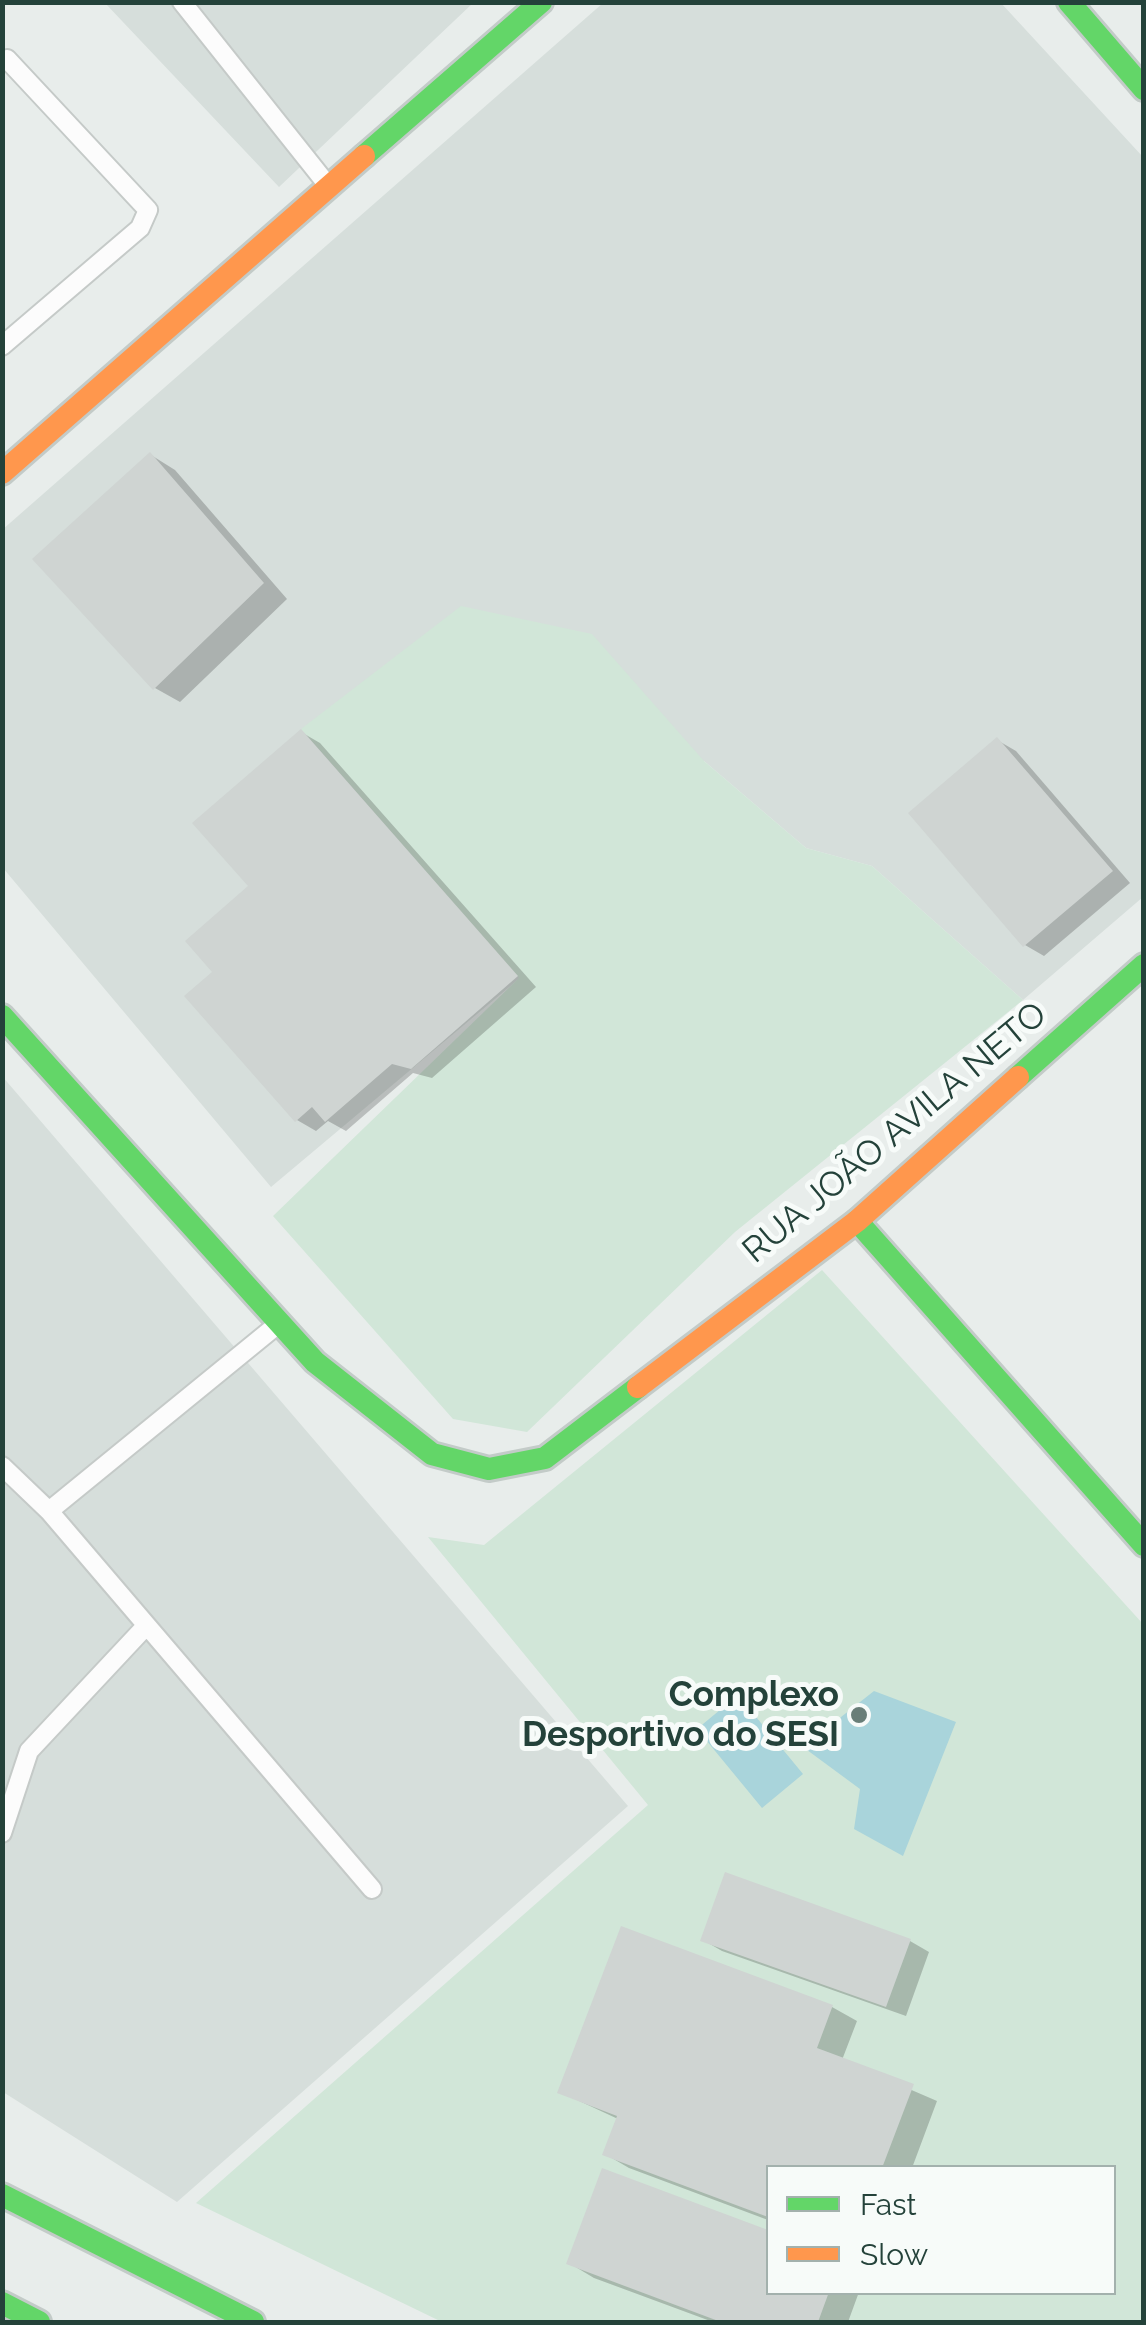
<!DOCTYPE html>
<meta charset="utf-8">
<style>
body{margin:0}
#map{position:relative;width:1146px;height:2325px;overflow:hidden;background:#e8edeb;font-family:Raleway,sans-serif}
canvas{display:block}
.frame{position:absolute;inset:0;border:5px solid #24423a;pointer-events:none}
.legend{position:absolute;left:766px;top:2165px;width:350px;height:130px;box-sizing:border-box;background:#f7fbf9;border:2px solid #a3b1ad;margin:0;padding:12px 18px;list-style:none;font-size:30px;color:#24423a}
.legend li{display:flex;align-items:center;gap:20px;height:50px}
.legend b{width:50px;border:2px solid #a3b1ad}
</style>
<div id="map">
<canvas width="1146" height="2325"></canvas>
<div class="frame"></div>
<ul class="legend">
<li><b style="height:12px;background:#63d668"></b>Fast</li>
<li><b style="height:12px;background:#ff974d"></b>Slow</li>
</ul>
</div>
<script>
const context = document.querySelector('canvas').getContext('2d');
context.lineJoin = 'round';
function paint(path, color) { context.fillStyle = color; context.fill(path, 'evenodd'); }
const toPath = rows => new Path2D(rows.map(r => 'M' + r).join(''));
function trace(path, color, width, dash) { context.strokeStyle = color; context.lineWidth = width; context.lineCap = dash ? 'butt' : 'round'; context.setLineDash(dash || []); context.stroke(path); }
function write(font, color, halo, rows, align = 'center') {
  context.font = font + ' Raleway,sans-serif'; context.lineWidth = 10; context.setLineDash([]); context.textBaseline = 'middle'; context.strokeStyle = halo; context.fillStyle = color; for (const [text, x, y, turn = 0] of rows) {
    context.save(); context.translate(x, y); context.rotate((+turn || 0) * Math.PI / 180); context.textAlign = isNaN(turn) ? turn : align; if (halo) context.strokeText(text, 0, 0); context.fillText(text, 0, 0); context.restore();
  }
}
const built = toPath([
 [105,3,473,3,279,187],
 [603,3,1001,3,1143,157,1143,897,1023,1000,872,866,806,848,704,761,520,978,271,1187,3,868,2,530],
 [2,1076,628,1806,177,2202,3,2092]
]);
const green = toPath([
 [461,606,592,634,704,761,806,848,872,866,1023,1000,735,1232,527,1432,453,1419,273,1216,519,978,301,729],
 [822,1270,1143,1624,1143,2322,442,2322,196,2203,648,1805,428,1537,484,1545],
 [768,2168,1114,2168,1114,2292,768,2292]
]);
const water = toPath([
 [874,1691,956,1722,903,1856,854,1829,860,1789,803,1747],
 [738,1695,803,1774,762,1808,697,1729]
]);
const shadow = toPath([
 [151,455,175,470,287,599,180,702,155,688],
 [301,732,320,743,536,987,432,1078,413,1073,346,1131,328,1121,316,1131,297,1120,215,972,251,887],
 [997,740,1016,751,1130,883,1044,956,1025,945],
 [726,1876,910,1941,929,1952,906,2016,722,1951,703,1940],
 [622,1929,832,2007,857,2021,842,2060,937,2101,912,2168,768,2168,768,2220,629,2168,605,2154,618,2119,560,2092],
 [604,2171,768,2233,768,2292,859,2292,848,2322,713,2322,594,2278,569,2263]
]);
const building = toPath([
 [150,452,264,583,153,690,32,559],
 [301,729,518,976,411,1069,392,1064,325,1122,312,1107,295,1122,184,996,212,972,185,941,248,886,192,823],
 [997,737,1113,871,1023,947,908,813],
 [725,1872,911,1939,886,2007,700,1941],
 [621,1926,833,2005,817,2048,914,2084,882,2168,768,2168,768,2217,602,2155,617,2116,557,2093],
 [602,2168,768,2230,768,2292,829,2292,818,2322,721,2322,566,2264]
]);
const lane = toPath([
 [182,2,326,183],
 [2,346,140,228,148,210,7,59],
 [2,1466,49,1511,277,1325],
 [49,1511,372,1889],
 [2,1833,29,1751,146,1626]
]);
const fast = toPath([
 [1069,2,1144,89],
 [364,156,541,2],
 [2,1016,315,1362,432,1454,489,1469,545,1458,638,1387],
 [1018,1077,1144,965],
 [857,1221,1144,1545],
 [2,2195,253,2322],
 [2,2303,39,2322]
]);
const slow = toPath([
 [2,473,364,156],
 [638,1387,857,1221,1018,1077]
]);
const markers = [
 [859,1715,10,"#697e78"]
];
const streetNames = [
 ["RUA JOÃO AVILA NETO",895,1133,-40]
];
const poiNames = [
 ["Complexo",839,1695],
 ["Desportivo do SESI",839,1735]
];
paint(built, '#d6dedb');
paint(green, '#d1e6d8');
paint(water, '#a9d4db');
paint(shadow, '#0003');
paint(building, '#cfd4d2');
trace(lane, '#c5cac8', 22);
trace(fast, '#c3cbc8', 28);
trace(slow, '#c3cbc8', 28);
trace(lane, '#fcfcfc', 18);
trace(fast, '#63d668', 22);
trace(slow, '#ff974d', 22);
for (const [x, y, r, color] of markers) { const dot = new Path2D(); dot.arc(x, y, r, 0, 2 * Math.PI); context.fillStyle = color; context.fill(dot); trace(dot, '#f7fbf9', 4); }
write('35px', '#24423a', '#f7fbf9', streetNames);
write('bold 35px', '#24423a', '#f7fbf9', poiNames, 'right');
</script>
